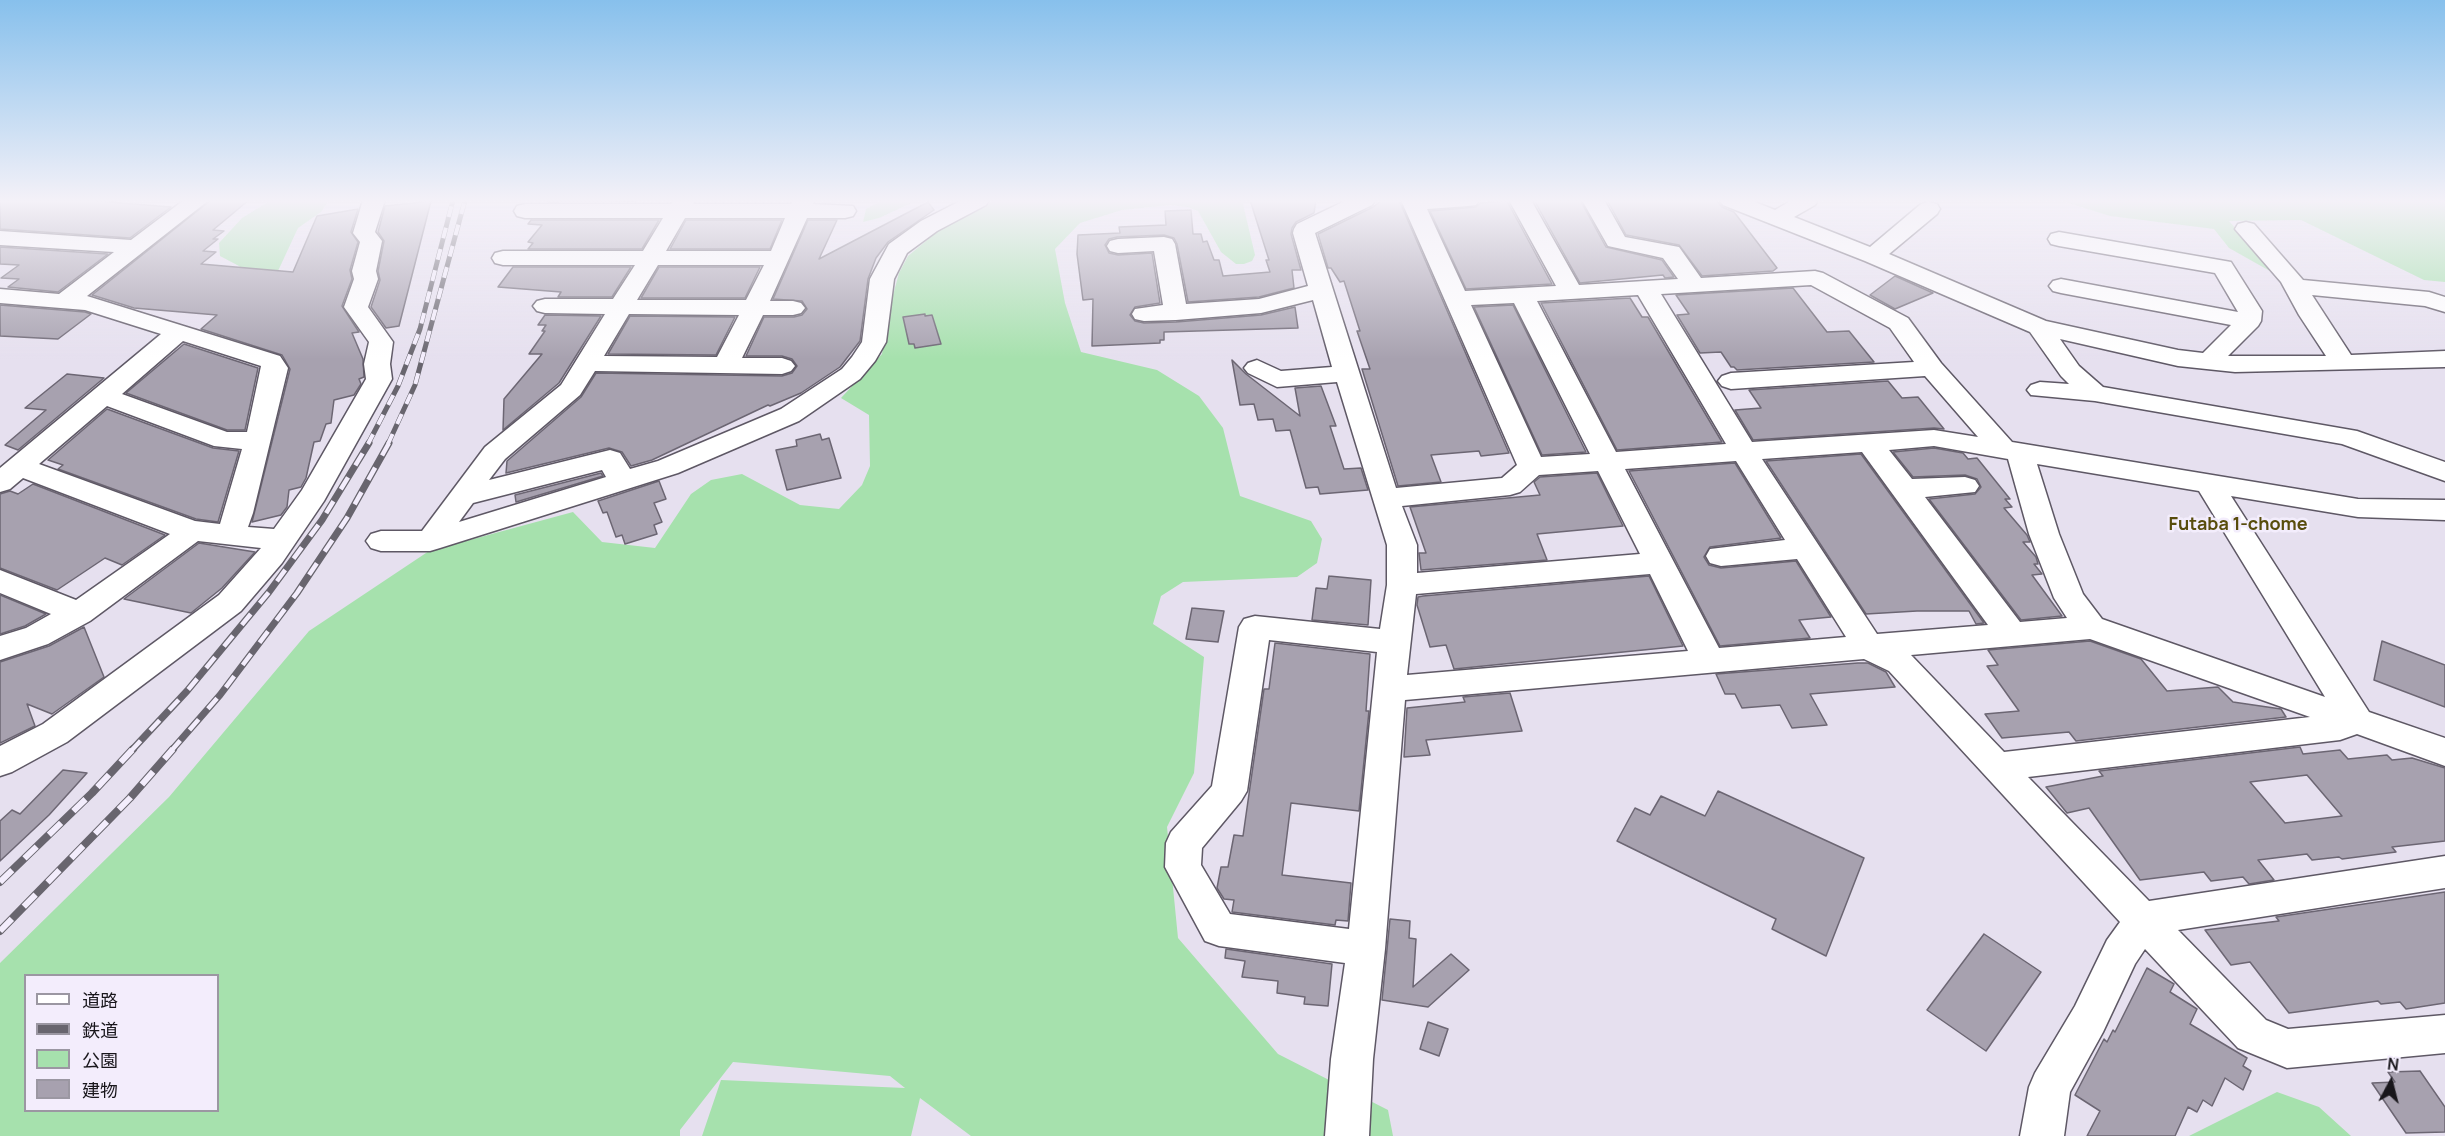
<!DOCTYPE html>
<meta charset="utf-8">
<style>
body{margin:0}
#map{position:relative;width:2445px;height:1136px;overflow:hidden;background:#e6e0ef;font-family:Manrope,"Noto Sans JP",sans-serif}
canvas{display:block}
.legend{position:absolute;left:24px;top:974px;width:195px;height:138px;box-sizing:border-box;background:#f3edfc;border:2px solid #9b97a2;margin:0;padding:8px 10px;list-style:none;font-size:18px;color:#18161b}
.legend li{display:flex;align-items:center;gap:12px;height:30px}
.legend b{width:30px;border:2px solid #9b97a2}
.north{position:absolute;left:2361px;top:1052px;width:60px;height:60px;-webkit-text-stroke:4px #f3edfc;paint-order:stroke;rotate:7deg;font-size:16px;font-weight:700;line-height:24px;text-align:center;color:#18161b}
.north::after{content:'';display:block;margin:auto;width:21px;height:27px;background:#18161b;clip-path:polygon(50% 0,100% 100%,50% 72%,0 100%)}
</style>
<div id="map">
<canvas width="2445" height="1136"></canvas>
<ul class="legend">
<li><b style="height:8px;background:#fff"></b>道路</li>
<li><b style="height:8px;background:#68656e"></b>鉄道</li>
<li><b style="height:16px;background:#a6e1ad"></b>公園</li>
<li><b style="height:16px;background:#a7a1af"></b>建物</li>
</ul>
<div class="north">N</div>
</div>
<script>
const context = document.querySelector('canvas').getContext('2d');
context.lineJoin = 'round';
function paint(path, color) { context.fillStyle = color; context.fill(path, 'evenodd'); }
const toPath = rows => new Path2D(rows.map(r => 'M' + r).join(''));
function trace(path, color, width, dash) { context.strokeStyle = color; context.lineWidth = width; context.lineCap = dash ? 'butt' : 'round'; context.setLineDash(dash || []); context.stroke(path); }
function write(font, color, halo, rows, align = 'center') {
  context.font = font + ' Manrope,sans-serif'; context.lineWidth = 5; context.setLineDash([]); context.textBaseline = 'middle'; context.strokeStyle = halo; context.fillStyle = color; for (const [text, x, y, turn = 0] of rows) {
    context.save(); context.translate(x, y); context.rotate((+turn || 0) * Math.PI / 180); context.textAlign = isNaN(turn) ? turn : align; if (halo) context.strokeText(text, 0, 0); context.fillText(text, 0, 0); context.restore();
  }
}
const green = toPath([
 [271,200,329,200,321,212,298,228,278,271,255,281,239,266,220,256,219,243,242,218],
 [883,200,918,200,879,218,863,222,866,209],
 [995,200,1242,200,1255,255,1252,261,1244,264,1236,264,1221,252,1198,211,1188,207,1170,205,1122,210,1080,223,1055,249,1065,303,1081,352,1157,370,1199,396,1223,428,1240,496,1311,521,1322,539,1317,563,1297,577,1183,582,1161,596,1153,624,1204,657,1194,773,1167,827,1178,938,1278,1054,1388,1110,1393,1136,971,1136,920,1098,911,1136,702,1136,721,1080,905,1088,890,1076,733,1062,680,1130,680,1136,0,1136,0,963,169,797,309,631,429,551,573,512,602,542,655,548,691,494,711,480,742,474,800,505,839,509,862,485,870,466,869,415,841,398,882,354,889,310,899,273,908,256,938,231],
 [26,976,218,976,218,1110,26,1110],
 [2059,200,2445,200,2445,282,2424,280,2301,220,2229,221,2277,275,2229,248,2214,229,2110,216],
 [2277,1092,2319,1107,2351,1136,2189,1136]
]);
const building = toPath([
 [0,200,86,200,171,207,130,238,0,229,0,200],
 [211,200,249,200,213,230,224,231,213,239,218,239,203,251,216,252,201,264,293,272,317,216,358,209,351,232,358,242,350,270,352,279,342,306,359,332,352,333,363,359,364,377,359,379,361,384,354,395,334,400,331,423,326,424,320,441,314,442,306,478,301,487,289,490,287,507,281,515,252,522,290,369,282,355,201,329,217,315,134,308,92,295,211,200],
 [550,200,671,200,548,202,550,200],
 [1250,200,1316,200,1314,213,1296,222,1292,228,1291,234,1301,270,1292,270,1294,288,1259,297,1188,302,1177,244,1174,238,1164,235,1117,237,1109,239,1105,245,1109,253,1118,255,1152,253,1160,303,1135,307,1130,315,1135,321,1144,323,1176,322,1261,315,1295,307,1298,328,1164,332,1164,340,1160,340,1160,343,1092,346,1093,299,1083,300,1077,254,1078,235,1120,233,1119,227,1166,225,1165,211,1191,210,1193,234,1201,234,1203,242,1207,241,1214,260,1219,260,1223,276,1270,272,1266,260,1269,260,1250,200],
 [1382,200,1399,200,1509,453,1481,456,1479,451,1431,455,1441,482,1398,486,1362,369,1370,369,1357,331,1360,331,1344,281,1340,282,1331,268,1328,268,1318,234,1373,207,1382,200],
 [1534,200,1580,200,1606,247,1662,260,1674,277,1665,278,1663,275,1580,283,1534,200],
 [1607,200,1716,200,1722,207,1734,212,1777,268,1773,271,1702,276,1679,245,1626,235,1607,200],
 [431,201,399,326,386,328,371,307,380,280,378,271,384,241,378,232,385,206,431,201],
 [1507,201,1552,284,1466,289,1430,211,1476,207,1480,203,1507,201],
 [928,202,934,210,888,242,876,258,868,279,860,341,840,367,801,393,770,406,768,405,652,460,631,466,622,452,609,448,506,473,507,461,581,397,596,373,782,376,792,373,797,366,792,359,782,356,746,356,764,317,794,317,802,315,807,309,802,301,773,299,808,220,837,220,819,259,928,202],
 [531,220,659,220,642,249,528,249,533,243,528,242,542,225,528,224,531,220],
 [686,220,782,220,770,249,670,249,686,220],
 [0,247,108,254,58,292,8,287,19,279,1,278,19,265,0,264,0,247],
 [513,267,631,267,612,297,558,297,561,292,498,287,513,267],
 [659,267,760,267,745,298,641,298,659,267],
 [1895,276,1933,293,1895,309,1870,295,1895,276],
 [1793,288,1827,332,1849,331,1874,362,1737,370,1734,367,1731,367,1721,352,1700,353,1677,315,1689,314,1676,295,1793,288],
 [1630,298,1642,317,1648,317,1722,442,1617,450,1541,303,1630,298],
 [0,305,85,312,91,314,58,339,0,336,0,305],
 [1513,305,1586,452,1542,455,1474,307,1513,305],
 [925,314,925,316,932,315,941,344,915,348,914,344,909,344,903,317,925,314],
 [545,315,601,316,559,383,503,430,504,399,542,354,529,354,545,331,542,331,546,325,538,325,545,315],
 [630,316,735,317,716,355,608,354,630,316],
 [184,344,258,368,245,430,227,430,126,393,184,344],
 [1232,360,1246,374,1300,416,1295,388,1321,386,1336,426,1330,426,1344,469,1361,468,1368,490,1320,494,1318,487,1306,488,1290,430,1276,431,1273,419,1258,420,1254,404,1240,405,1232,360],
 [67,374,104,378,18,450,5,445,46,410,25,408,67,374],
 [1888,381,1902,398,1918,397,1944,429,1934,428,1753,440,1735,410,1761,408,1749,390,1888,381],
 [107,409,213,448,239,451,218,522,196,519,58,469,63,465,48,460,107,409],
 [820,434,822,440,829,438,841,478,787,490,776,450,797,446,796,440,820,434],
 [1934,448,1963,453,1968,459,1977,458,2010,499,2005,499,2012,507,2004,508,2027,535,2030,542,2023,542,2036,557,2038,564,2034,564,2042,574,2032,575,2062,616,2021,620,1929,499,1975,494,1981,487,1977,479,1965,475,1913,477,1893,452,1934,448],
 [1861,454,1984,623,1976,624,1969,611,1917,611,1866,614,1766,461,1861,454],
 [1735,463,1781,538,1710,547,1704,557,1709,565,1721,568,1796,561,1831,617,1799,620,1810,638,1720,646,1629,471,1735,463],
 [601,473,603,476,516,502,515,495,601,473],
 [1597,473,1623,526,1537,534,1547,560,1421,570,1419,553,1426,553,1410,507,1540,495,1534,482,1540,477,1597,473],
 [659,481,666,499,654,503,662,522,654,525,657,534,625,544,622,535,616,537,607,512,603,513,598,501,659,481],
 [33,484,165,535,122,565,105,558,57,590,0,568,0,494,10,491,18,494,33,484],
 [199,543,255,552,222,588,191,613,124,599,199,543],
 [1329,576,1371,580,1368,625,1312,620,1316,588,1327,589,1329,576],
 [1649,576,1683,646,1454,669,1446,645,1430,647,1417,605,1418,597,1423,596,1649,576],
 [0,595,46,614,25,626,0,634,0,595],
 [1192,608,1224,611,1218,642,1186,639,1192,608],
 [84,627,104,677,52,714,27,704,35,726,0,743,0,662,49,646,84,627],
 [2090,641,2141,659,2167,691,2218,687,2233,702,2281,709,2286,717,2076,741,2069,732,2002,738,1985,714,2019,711,1987,666,1998,665,1988,650,2090,641],
 [2382,641,2445,665,2445,707,2374,680,2382,641],
 [1275,643,1370,654,1366,711,1369,711,1359,811,1291,803,1282,875,1351,883,1348,921,1336,920,1335,925,1232,912,1234,900,1224,899,1217,888,1221,867,1228,867,1234,835,1243,836,1264,689,1269,689,1275,643],
 [1858,663,1868,663,1886,672,1895,687,1810,694,1827,725,1792,728,1780,705,1742,708,1735,694,1725,694,1716,674,1858,663],
 [1510,693,1522,731,1426,740,1430,755,1404,757,1407,708,1465,702,1463,697,1510,693],
 [2300,747,2303,754,2340,750,2348,759,2387,755,2392,760,2412,758,2445,768,2445,841,2392,847,2396,852,2342,859,2339,857,2312,860,2307,854,2258,860,2274,880,2249,884,2243,877,2211,881,2204,872,2140,880,2089,808,2067,813,2046,787,2103,776,2099,771,2300,747],
 [2307,775,2342,816,2285,823,2250,782,2307,775],
 [63,770,87,773,49,815,0,861,0,821,12,810,20,814,63,770],
 [1718,791,1864,858,1826,956,1772,929,1776,919,1617,841,1635,808,1650,815,1661,796,1705,816,1718,791],
 [2445,892,2445,1003,2406,1009,2400,1002,2381,1004,2378,1001,2289,1013,2250,962,2231,965,2205,930,2279,921,2276,917,2445,892],
 [1390,919,1410,921,1409,938,1416,939,1413,987,1451,954,1469,970,1428,1007,1382,1000,1390,919],
 [1984,934,2041,972,1986,1051,1927,1010,1984,934],
 [1226,949,1332,964,1328,1006,1304,1004,1305,997,1277,993,1278,981,1242,977,1245,961,1225,958,1226,949],
 [2147,968,2174,984,2170,992,2197,1009,2190,1024,2247,1058,2243,1066,2251,1071,2243,1090,2225,1078,2212,1106,2203,1100,2197,1112,2188,1107,2175,1136,2087,1136,2100,1111,2075,1095,2104,1039,2107,1042,2113,1030,2115,1032,2147,968],
 [1428,1022,1448,1029,1439,1056,1420,1049,1428,1022],
 [2420,1071,2445,1107,2445,1132,2406,1133,2372,1083,2395,1082,2388,1072,2420,1071]
]);
const minor = toPath([
 [184,200,209,200,87,296,280,356,288,368,253,513,248,527,274,529,302,490,366,379,364,364,369,342,344,307,354,279,352,271,360,242,353,233,363,200,385,200,375,232,382,241,376,271,378,279,368,307,393,342,390,364,392,379,324,501,282,563,241,611,67,742,12,772,0,776,0,746,43,724,219,595,261,548,198,541,90,621,48,644,0,660,0,636,26,628,51,614,0,593,0,570,76,600,170,534,23,478,10,489,0,492,0,468,161,334,85,310,0,303,0,289,59,294,114,252,0,245,0,231,131,240,184,200],
 [183,341,261,366,247,432,227,432,122,394,183,341],
 [107,406,214,446,242,449,220,524,195,521,39,464,107,406],
 [674,200,696,200,693,204,791,204,793,200,815,200,813,204,853,206,856,211,853,216,845,218,807,218,770,301,793,301,801,303,805,308,801,313,793,315,763,315,742,358,782,358,791,361,795,366,791,371,782,374,595,371,580,395,505,459,489,480,610,450,620,453,630,469,658,461,781,409,842,369,852,357,862,342,870,279,889,244,921,221,962,200,989,200,986,205,937,231,907,253,894,279,886,342,875,361,860,379,799,421,678,473,440,548,430,551,381,551,371,548,366,541,371,534,381,531,422,531,485,447,561,385,605,314,545,313,537,311,533,306,537,301,545,299,613,299,635,265,503,265,495,263,492,258,495,253,503,251,643,251,663,218,525,218,517,216,514,211,517,206,525,204,671,204,674,200],
 [685,218,785,218,771,251,666,251,685,218],
 [658,265,764,265,746,300,637,300,658,265],
 [629,314,739,315,717,357,604,356,629,314],
 [602,470,606,477,459,522,473,503,602,470],
 [1347,200,1375,200,1372,205,1315,233,1396,488,1502,478,1517,465,1401,200,1479,200,1476,205,1468,206,1427,209,1465,291,1556,286,1509,200,1531,200,1579,285,1678,279,1663,258,1608,246,1582,200,1604,200,1625,237,1679,247,1701,278,1815,271,1823,273,1908,318,1941,363,2012,442,2358,499,2445,500,2445,520,2358,517,2231,496,2369,712,2445,738,2445,766,2357,734,2340,740,2028,777,2149,901,2445,856,2445,888,2178,930,2266,1020,2288,1029,2445,1015,2445,1053,2287,1068,2238,1048,2145,949,2135,964,2103,1032,2070,1092,2064,1136,2020,1136,2029,1087,2035,1073,2075,1006,2107,940,2120,922,1889,671,1864,659,1405,700,1385,949,1373,1059,1369,1136,1325,1136,1331,1059,1345,963,1219,946,1205,941,1165,867,1166,843,1171,832,1212,786,1239,627,1244,619,1255,616,1380,629,1387,585,1387,545,1337,382,1277,387,1248,373,1244,368,1248,363,1257,360,1281,371,1332,367,1313,300,1261,313,1176,320,1144,321,1135,319,1132,314,1135,309,1163,305,1154,251,1118,253,1110,251,1107,246,1110,241,1118,239,1164,237,1172,239,1175,244,1186,304,1259,299,1308,286,1293,233,1294,229,1297,224,1347,200],
 [1811,285,1890,328,1914,362,1731,373,1722,376,1718,381,1722,386,1731,389,1925,376,1978,437,1934,430,1752,442,1661,294,1811,285],
 [1638,295,1726,444,1616,452,1537,301,1638,295],
 [1514,303,1590,454,1541,457,1471,305,1514,303],
 [1934,446,2008,459,2029,534,2054,598,2067,618,2020,622,1925,497,1975,492,1979,486,1975,480,1965,477,1912,479,1889,450,1934,446],
 [1862,452,1988,625,1877,634,1762,459,1862,452],
 [1736,461,1785,540,1710,549,1706,556,1710,563,1721,566,1797,559,1846,637,1719,648,1625,469,1736,461],
 [2037,464,2199,491,2325,697,2102,619,2083,594,2059,534,2037,464],
 [1598,471,1640,554,1417,573,1417,545,1402,506,1510,495,1520,492,1539,475,1598,471],
 [1650,574,1688,651,1407,675,1416,594,1650,574],
 [2090,639,2310,717,2004,752,1911,655,2090,639],
 [1269,640,1377,652,1349,929,1230,914,1201,865,1202,848,1241,801,1247,791,1269,640],
 [1720,200,1750,200,1775,210,1792,200,1818,200,1815,205,1794,217,1870,247,1921,204,1929,202,1937,204,1940,209,1937,214,1889,254,2046,321,2178,350,2203,353,2231,325,2061,293,2053,291,2049,286,2053,281,2061,279,2238,312,2215,273,2059,246,2051,244,2048,239,2051,234,2059,232,2231,262,2262,311,2261,321,2258,326,2228,356,2326,356,2299,315,2281,282,2235,229,2238,224,2246,222,2254,224,2303,280,2429,292,2445,297,2445,312,2425,306,2312,295,2351,355,2445,351,2445,367,2235,372,2178,366,2060,339,2079,366,2103,387,2357,431,2445,462,2445,481,2342,444,2095,401,2031,395,2027,390,2031,385,2040,382,2069,384,2061,376,2030,332,1865,261,1723,205,1720,200]
]);
const railFar2 = toPath([
 [368,444,398,386,420,329,453,200],
 [388,444,415,385,465,200]
]);
const railFar1 = toPath([
 [131,751,187,691,269,592,322,520,369,443],
 [171,751,220,695,297,593,347,518,389,443]
]);
const rail = toPath([
 [0,882,92,793,133,749],
 [0,931,130,798,173,749]
]);
const neighbourhoodNames = [
 ["Futaba 1-chome",2238,525]
];
paint(green, '#a6e1ad');
paint(building, '#a7a1af');
trace(building, '#6c6673', 1.5);
trace(minor, '#5e5865', 3);
paint(minor, '#fff');
trace(railFar2, '#68656e', 5);
trace(railFar1, '#68656e', 7);
trace(rail, '#68656e', 8);
trace(railFar2, '#f3edfc', 4, [11]);
trace(railFar1, '#f3edfc', 4.5, [14]);
trace(rail, '#f3edfc', 6, [17]);
const sky = context.createLinearGradient(0, 0, 0, 359);
sky.addColorStop(0, '#87c0ec');
sky.addColorStop(0.56, '#f4f1f8');
sky.addColorStop(1, '#f4f1f800');
context.fillStyle = sky;
context.fillRect(0, 0, 2445, 359);
write('bold 18px', '#584c0c', '#f3edfc', neighbourhoodNames);
</script>
